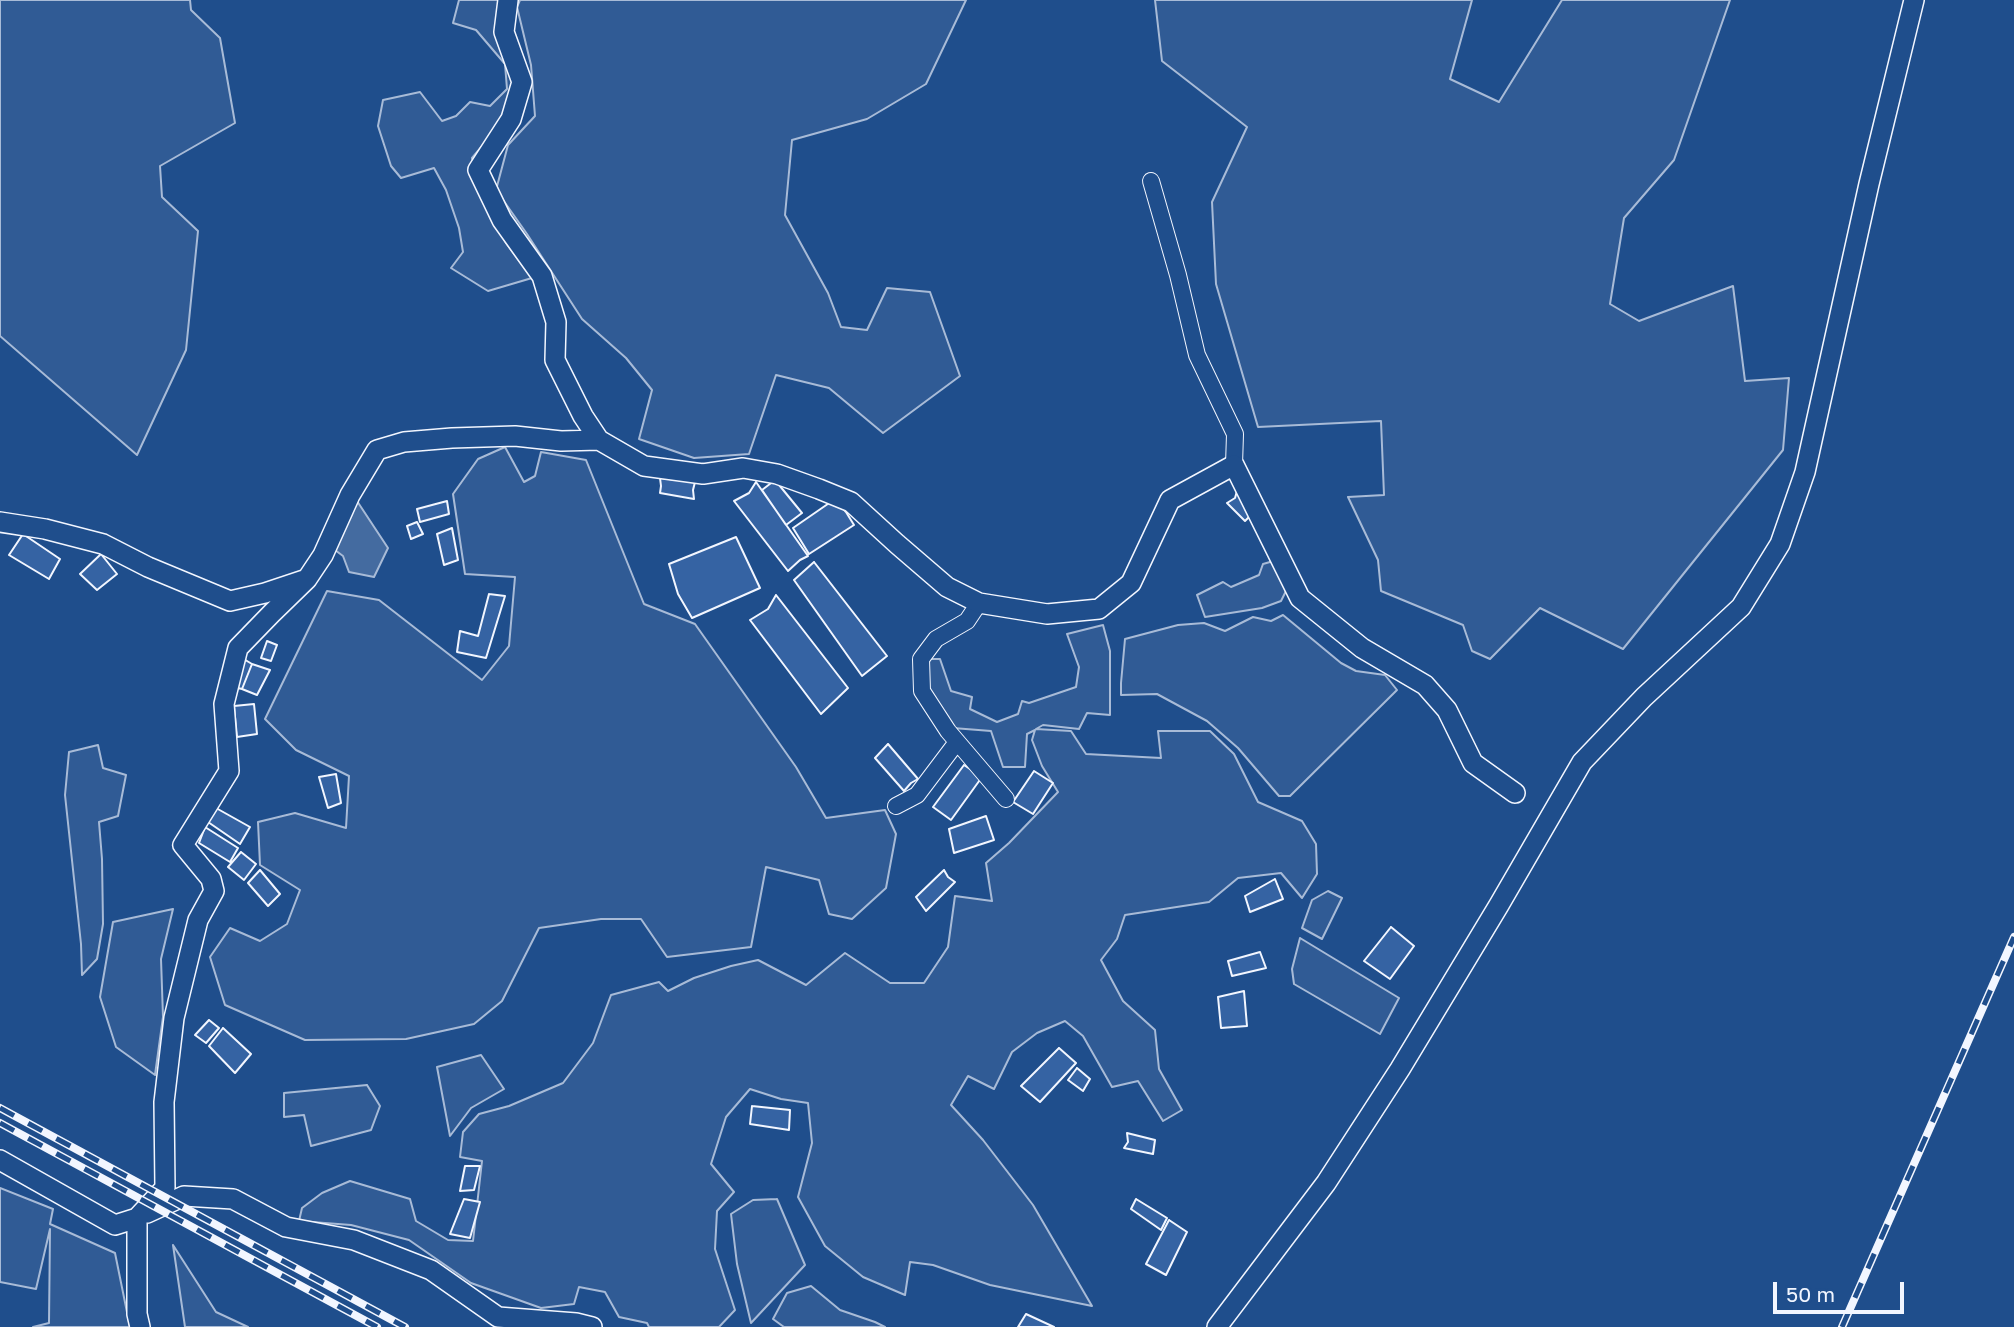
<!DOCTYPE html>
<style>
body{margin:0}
#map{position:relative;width:2014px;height:1327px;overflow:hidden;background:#1f4e8c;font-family:"Golos Text",sans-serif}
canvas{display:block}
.scale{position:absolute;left:1773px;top:1282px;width:131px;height:32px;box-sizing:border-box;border:4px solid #f2f6ff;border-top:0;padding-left:9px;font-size:21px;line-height:24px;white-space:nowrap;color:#f2f6ff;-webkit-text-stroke:5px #1f4e8c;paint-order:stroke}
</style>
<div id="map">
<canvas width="2014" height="1327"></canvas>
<div class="scale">50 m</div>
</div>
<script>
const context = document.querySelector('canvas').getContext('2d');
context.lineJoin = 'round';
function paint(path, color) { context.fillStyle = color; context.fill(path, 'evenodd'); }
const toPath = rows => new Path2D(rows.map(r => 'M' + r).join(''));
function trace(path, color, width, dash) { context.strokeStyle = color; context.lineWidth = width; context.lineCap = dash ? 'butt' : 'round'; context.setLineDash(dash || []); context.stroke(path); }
const built = toPath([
 [0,0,190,0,191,10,220,38,235,123,160,166,162,197,198,231,186,350,137,455,0,336,0,0],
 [459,0,498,0,499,39,514,84,499,126,472,158,477,184,506,243,532,278,488,291,451,268,463,252,459,228,446,190,434,168,401,178,391,166,378,126,383,100,420,92,442,121,456,116,470,102,490,106,507,89,505,64,476,30,453,23,459,0],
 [520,0,966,0,926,84,867,119,792,140,785,215,828,293,841,327,867,330,887,288,930,292,960,376,883,433,829,388,776,375,749,454,694,458,639,439,652,390,626,358,582,319,527,234,496,190,508,145,535,116,531,65,517,7,520,0],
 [1155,0,1472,0,1450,79,1499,102,1562,0,1730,0,1674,160,1624,218,1610,304,1639,321,1733,286,1745,381,1789,378,1783,450,1623,649,1540,608,1490,659,1472,651,1463,625,1381,591,1378,560,1348,497,1384,495,1381,421,1258,427,1216,284,1212,202,1247,127,1162,61,1155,0],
 [505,447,524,482,535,476,541,452,586,460,644,604,695,624,796,767,826,818,885,810,896,834,886,888,852,919,829,914,819,880,766,867,751,947,667,957,641,919,601,919,539,928,502,1001,474,1024,406,1039,305,1040,225,1005,210,957,230,928,260,941,287,924,300,890,260,865,258,822,295,813,346,828,349,776,296,750,265,719,327,591,379,600,482,680,509,646,515,577,465,574,453,494,478,459,505,447],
 [1277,560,1287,589,1281,601,1262,608,1205,617,1197,595,1223,582,1231,587,1259,575,1263,564,1277,560],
 [1283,615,1341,663,1356,671,1385,675,1397,690,1290,796,1279,796,1238,748,1207,721,1157,694,1121,695,1121,683,1125,639,1178,625,1204,623,1225,631,1253,617,1271,621,1283,615],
 [1103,625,1110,651,1110,715,1087,713,1079,729,1043,725,1036,729,1071,731,1086,754,1161,758,1158,731,1210,731,1234,754,1258,802,1302,821,1316,844,1317,874,1302,898,1281,873,1238,878,1209,902,1125,915,1117,939,1101,960,1123,1001,1155,1030,1159,1069,1182,1110,1163,1121,1138,1081,1112,1087,1083,1036,1065,1021,1037,1033,1012,1052,994,1089,968,1076,951,1105,983,1140,1033,1205,1092,1306,990,1285,933,1265,910,1262,905,1295,863,1277,825,1246,798,1197,812,1143,808,1103,781,1099,750,1089,726,1117,711,1164,734,1192,717,1211,715,1249,735,1310,719,1327,649,1327,647,1323,619,1317,605,1292,579,1287,574,1304,541,1308,471,1283,409,1240,351,1225,299,1221,302,1208,322,1193,350,1181,410,1199,416,1221,448,1240,473,1241,482,1161,460,1157,463,1132,479,1114,509,1106,563,1083,593,1043,611,995,659,982,668,991,694,978,731,966,758,960,806,985,845,953,890,983,924,983,948,947,955,896,992,901,986,863,1009,843,1058,792,1042,766,1032,740,1035,730,1027,734,1025,767,1003,767,991,731,953,728,922,691,921,659,940,659,951,691,972,697,970,709,997,722,1018,714,1022,701,1029,703,1076,687,1079,667,1067,634,1103,625],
 [98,745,103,768,126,775,118,816,99,822,102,859,103,924,97,959,82,975,81,944,65,795,69,752,98,745],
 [1328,891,1342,898,1322,939,1302,928,1312,900,1328,891],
 [173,909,161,959,163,1017,155,1075,116,1047,100,997,113,922,173,909],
 [1300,938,1399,998,1380,1034,1294,984,1292,969,1300,938],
 [481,1055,504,1089,471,1108,450,1136,437,1067,481,1055],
 [367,1085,380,1106,371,1130,311,1146,304,1115,284,1117,284,1093,367,1085],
 [0,1188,53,1209,50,1224,115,1253,130,1327,33,1327,49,1323,50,1229,36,1289,0,1282,0,1188],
 [777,1199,805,1265,751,1323,737,1264,731,1214,753,1200,777,1199],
 [173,1245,216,1312,248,1327,185,1327,173,1245],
 [811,1286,840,1310,875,1322,885,1327,784,1327,773,1319,787,1293,811,1286]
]);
const water = toPath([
 [357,501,388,548,374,577,349,572,343,556,335,550,357,501]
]);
const building = toPath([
 [660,478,695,482,693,490,694,499,660,493,661,486,660,478],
 [775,480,802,513,786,525,762,490,775,480],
 [756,482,808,556,800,560,788,571,734,501,749,493,756,482],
 [1237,491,1251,515,1245,521,1227,503,1235,498,1237,491],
 [835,499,846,512,854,525,809,554,793,528,835,499],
 [447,501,449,514,420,522,417,509,447,501],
 [417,522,423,534,411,539,407,526,417,522],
 [452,528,458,560,444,565,437,534,452,528],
 [23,534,60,559,49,579,9,555,23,534],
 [736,537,760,588,692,618,678,594,669,564,736,537],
 [101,554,117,574,97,590,80,574,101,554],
 [814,562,887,656,862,676,794,580,814,562],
 [489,594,505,596,486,658,457,652,460,631,478,636,489,594],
 [776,595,848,688,821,714,750,620,768,609,776,595],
 [267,641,277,645,271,661,261,658,267,641],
 [242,658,252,664,242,689,233,687,242,658],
 [252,664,270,670,257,695,242,689,252,664],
 [254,704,257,734,237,737,234,706,254,704],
 [888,744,918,779,911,783,904,791,875,758,888,744],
 [964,765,982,777,951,820,933,807,964,765],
 [1034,771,1053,783,1033,814,1013,802,1034,771],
 [336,774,341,803,328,808,319,777,336,774],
 [216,808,250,827,240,844,208,822,216,808],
 [986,816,994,840,954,853,949,829,986,816],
 [205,827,238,848,230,862,199,843,205,827],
 [241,852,256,864,244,880,228,867,241,852],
 [260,870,280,894,268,906,248,883,260,870],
 [944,870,948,877,955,882,926,911,916,897,944,870],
 [1275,879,1283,899,1250,912,1245,896,1275,879],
 [1391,927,1414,946,1390,979,1364,961,1391,927],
 [1260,952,1266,968,1232,976,1228,961,1260,952],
 [1244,991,1247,1026,1221,1028,1218,997,1244,991],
 [209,1020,219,1028,206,1043,195,1035,209,1020],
 [223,1028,251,1054,235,1073,209,1046,223,1028],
 [1059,1048,1076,1063,1040,1102,1021,1086,1059,1048],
 [1077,1068,1090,1079,1083,1091,1068,1080,1077,1068],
 [752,1106,790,1110,789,1130,750,1124,752,1106],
 [1127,1133,1155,1140,1153,1154,1124,1148,1128,1142,1127,1133],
 [465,1166,480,1166,474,1190,460,1191,465,1166],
 [464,1199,480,1202,470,1238,450,1234,464,1199],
 [1136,1199,1167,1218,1161,1230,1131,1209,1136,1199],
 [1169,1220,1187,1232,1166,1275,1146,1264,1169,1220],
 [1026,1314,1054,1327,1018,1327,1026,1314]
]);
const minor = toPath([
 [1151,181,1178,275,1197,355,1235,434,1234,465],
 [979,603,967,621,936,639,921,659,922,691,948,731,1006,799],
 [896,806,917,795,957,742]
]);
const tertiary = toPath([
 [508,0,504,32,522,82,511,119,478,170,502,220,542,276,556,322,555,360,583,416,599,440,644,466,703,474,743,468,777,474,819,489,851,502,897,544,947,587,979,603,1047,614,1099,609,1131,583,1170,500,1234,465,1300,598,1362,648,1425,685,1447,710,1473,763,1515,793],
 [0,522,45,529,103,544,148,567,230,601,265,593,307,579,323,555,350,495,377,450,404,442,452,438,515,436,561,441,599,440],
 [0,1160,115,1225,137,1218,137,1314,140,1327],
 [147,1213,184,1196,233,1199,286,1227,354,1240,431,1270,498,1317,576,1323,592,1327],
 [137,1218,165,1188,164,1102,174,1018,198,920,214,891,211,879,183,845,229,771,224,704,238,648,272,613,307,579],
 [1217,1327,1326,1183,1400,1069,1499,905,1582,762,1644,697,1741,607,1780,544,1805,472,1869,184,1914,0]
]);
const rail = toPath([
 [0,1108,405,1327],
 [0,1123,377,1327],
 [1842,1327,2014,937]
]);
paint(built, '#305b95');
trace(built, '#a8bbd7', 2);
paint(water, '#446ba0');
trace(water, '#a8bbd7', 2);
paint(building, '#3563a3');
trace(building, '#f2f6ff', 2);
trace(minor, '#f2f6ff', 18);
trace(tertiary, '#f2f6ff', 22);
trace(minor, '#1f4e8c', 16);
trace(tertiary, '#1f4e8c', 19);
trace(rail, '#f2f6ff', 8);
trace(rail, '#1f4e8c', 5, [16]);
</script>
